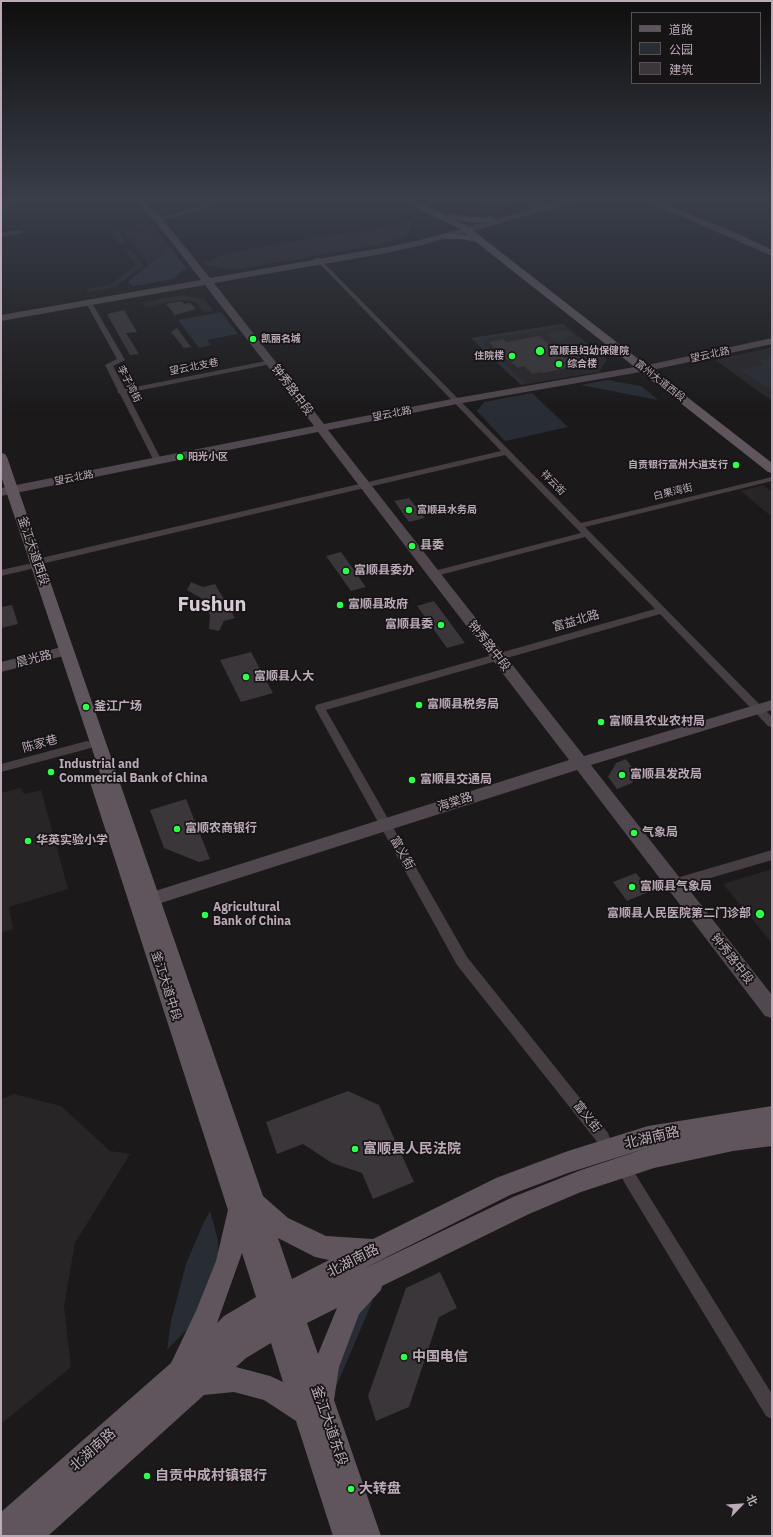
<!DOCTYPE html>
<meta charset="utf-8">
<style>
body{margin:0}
#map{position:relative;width:773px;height:1537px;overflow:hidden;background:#1b191a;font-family:"IBM Plex Sans","Noto Sans SC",sans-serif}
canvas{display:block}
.frame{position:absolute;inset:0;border:2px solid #bcaab9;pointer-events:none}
.legend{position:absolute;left:631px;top:12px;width:130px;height:72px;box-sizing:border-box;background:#161415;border:1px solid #585057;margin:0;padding:5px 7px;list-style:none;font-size:12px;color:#bcaab9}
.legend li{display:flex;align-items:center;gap:8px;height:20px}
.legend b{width:20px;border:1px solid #585057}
.north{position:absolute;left:721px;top:1485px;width:40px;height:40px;-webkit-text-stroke:3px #161415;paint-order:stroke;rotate:65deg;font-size:11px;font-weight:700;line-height:16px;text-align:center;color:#bcaab9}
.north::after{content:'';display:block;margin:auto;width:14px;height:18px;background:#bcaab9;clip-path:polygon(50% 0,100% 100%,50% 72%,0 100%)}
</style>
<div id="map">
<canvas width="773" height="1537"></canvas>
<div class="frame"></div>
<ul class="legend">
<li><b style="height:5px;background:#60555d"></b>道路</li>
<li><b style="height:11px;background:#282c34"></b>公园</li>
<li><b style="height:11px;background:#3a3639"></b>建筑</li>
</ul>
<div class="north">北</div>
</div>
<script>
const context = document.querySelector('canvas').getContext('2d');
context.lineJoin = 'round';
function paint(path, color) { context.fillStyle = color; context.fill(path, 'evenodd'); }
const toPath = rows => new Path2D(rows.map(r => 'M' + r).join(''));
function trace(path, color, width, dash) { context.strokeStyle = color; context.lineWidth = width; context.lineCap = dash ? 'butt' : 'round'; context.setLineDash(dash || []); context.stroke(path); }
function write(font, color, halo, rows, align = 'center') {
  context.font = font + ' "IBM Plex Sans","Noto Sans SC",sans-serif'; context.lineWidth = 3.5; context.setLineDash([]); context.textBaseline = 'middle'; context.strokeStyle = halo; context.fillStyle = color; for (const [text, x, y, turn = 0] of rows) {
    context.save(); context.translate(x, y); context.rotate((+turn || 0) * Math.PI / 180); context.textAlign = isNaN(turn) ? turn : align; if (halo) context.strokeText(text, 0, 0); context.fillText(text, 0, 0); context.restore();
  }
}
const built = toPath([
 [1,200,34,200,11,205,9,213,1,215],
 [439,200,519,200,523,202,504,207,444,202],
 [414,219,406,237,378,245,234,270,205,265,202,261,210,261,226,253,331,235,374,230],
 [145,222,147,225,145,228,123,232,120,234,126,242,123,245,121,245,112,234,119,230,139,226,139,223],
 [155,228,170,247,148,264,124,233],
 [124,249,132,250,144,265,115,287,88,292,86,289,110,285,136,265],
 [181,295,204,299,214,311,204,312,195,302,181,300,145,307,142,303],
 [563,324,607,359,599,372,521,385,471,338],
 [772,347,772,401,715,360],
 [763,485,772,492,772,517,741,491],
 [21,788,24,794,41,790,68,889,9,907,13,929,1,933,1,793],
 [772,869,772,943,723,884],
 [14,1094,61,1106,110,1151,130,1154,75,1243,64,1306,71,1367,1,1424,1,1099]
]);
const green = toPath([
 [170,247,186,268,173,279,134,286,129,284,129,281],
 [221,312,238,334,207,340,211,345,199,348,178,320],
 [563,324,565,325,530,332,490,338,483,342,484,346,526,383,521,385,471,338],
 [566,330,574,336,566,337,568,340,558,342,546,334],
 [570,342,575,344,582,343,599,357,595,362,592,361,587,357,580,354,565,353,562,350,565,349,560,345],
 [772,357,772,390,770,390,741,370,764,365,759,361],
 [607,380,641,386,658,400,581,385],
 [532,393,568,427,505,441,477,411,484,402],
 [210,1211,218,1240,218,1256,194,1322,167,1350,171,1321,186,1264,202,1226],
 [373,1300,336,1387,334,1377,356,1317,365,1305]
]);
const building = toPath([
 [182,301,184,304,190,303,196,309,175,315,166,304],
 [124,310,137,332,126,333,139,354,130,355,107,314],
 [177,328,191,347,184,348,171,332],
 [539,336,565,358,575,356,584,359,582,365,542,373,541,372,532,374,524,366,518,368,509,360,507,360,489,342,503,339,507,342],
 [409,498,425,518,409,522,394,501],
 [341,552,366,587,351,591,326,556],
 [191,582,203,587,215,584,235,618,224,621,219,631,209,629,210,615,201,598,187,590],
 [434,601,465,643,447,648,417,606],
 [12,605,18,624,1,628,1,607],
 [251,652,273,693,241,702,220,660],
 [626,759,637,774,632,783,617,789,608,777,616,763],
 [186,799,210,859,199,862,164,848,150,810],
 [636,873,651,891,627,901,613,882],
 [348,1091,379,1105,414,1182,373,1199,362,1173,332,1163,303,1144,277,1154,266,1122],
 [440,1272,457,1308,439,1317,409,1407,376,1421,368,1396,406,1288]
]);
const street = toPath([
 [213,200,220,200,198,211,158,221,155,219,194,209,213,200],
 [520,200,527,200,540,206,535,207,520,200],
 [20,230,23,232,22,233,1,237,1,233,20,230],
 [318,257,581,523,772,477,772,481,585,527,772,717,772,727,768,726,660,614,326,710,467,957,608,1133,610,1138,608,1143,603,1145,598,1143,457,965,315,708,316,705,655,609,585,537,436,576,430,576,428,574,430,572,581,533,505,455,37,565,32,562,37,559,501,451,316,260,315,259,318,257],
 [89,301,92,303,125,360,113,366,125,389,271,360,275,362,271,364,127,393,162,461,158,463,155,463,120,394,117,392,118,391,105,365,117,359,86,303,89,301],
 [28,564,31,565,33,567,31,569,1,576,1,570,28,564],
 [87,741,91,742,92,745,91,748,1,772,1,764,87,741],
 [772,850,772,860,673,889,669,887,667,884,669,881,673,879,772,850],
 [629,1170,634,1172,772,1394,772,1419,766,1416,624,1182,622,1177,624,1172,629,1170]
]);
const secondary = toPath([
 [134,200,142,200,161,217,210,278,387,247,420,240,565,200,577,200,576,202,422,245,387,253,214,283,324,424,457,398,652,364,772,338,772,344,652,370,457,404,328,430,584,756,772,700,772,710,591,765,772,995,772,1018,765,1016,577,770,139,910,133,908,130,903,133,898,569,760,318,432,1,496,1,488,314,426,205,285,1,321,1,315,201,280,155,221,134,200],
 [644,200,655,200,739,234,772,250,772,256,644,200],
 [66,646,71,648,73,651,71,654,1,672,1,662,66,646]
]);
const primary = toPath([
 [404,200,414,200,448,216,452,214,472,217,493,217,494,219,490,222,472,223,456,220,466,225,772,463,772,473,768,472,476,242,461,239,444,239,439,236,444,233,467,235,460,229,405,202,404,200],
 [1,453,5,454,7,457,263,1196,288,1218,326,1236,373,1239,496,1178,568,1151,648,1126,772,1106,772,1146,733,1151,654,1168,581,1192,529,1214,382,1286,381,1290,359,1314,339,1367,334,1400,381,1536,333,1536,296,1421,264,1400,234,1392,204,1395,48,1536,1,1536,1,1512,171,1363,196,1311,216,1261,228,1210,90,782,93,778,101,776,1,476,1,453],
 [650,1147,581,1170,513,1197,363,1269,510,1195,568,1173,650,1147],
 [278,1238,315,1257,329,1260,292,1279,278,1238],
 [242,1253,256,1297,224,1316,217,1323,242,1253],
 [337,1308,318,1354,307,1323,337,1308],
 [271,1343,283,1382,270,1376,236,1367,246,1358,271,1343]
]);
const markers = [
 [253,339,4,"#2dff4c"],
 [540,351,5,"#2dff4c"],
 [512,356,4,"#2dff4c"],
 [559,364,4,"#2dff4c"],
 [180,457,4,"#2dff4c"],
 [736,465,4,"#2dff4c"],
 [409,510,4,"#2dff4c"],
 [412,546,4,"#2dff4c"],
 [346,571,4,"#2dff4c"],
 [340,605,4,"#2dff4c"],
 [441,625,4,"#2dff4c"],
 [246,677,4,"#2dff4c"],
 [419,705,4,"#2dff4c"],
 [86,707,4,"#2dff4c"],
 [601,722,4,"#2dff4c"],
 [51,772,4,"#2dff4c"],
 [622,775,4,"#2dff4c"],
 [412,780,4,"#2dff4c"],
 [177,829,4,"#2dff4c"],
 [634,833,4,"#2dff4c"],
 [28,841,4,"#2dff4c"],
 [632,887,4,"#2dff4c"],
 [760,914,5,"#2dff4c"],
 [205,915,4,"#2dff4c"],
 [355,1149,4,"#2dff4c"],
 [404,1357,4,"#2dff4c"],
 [147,1476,4,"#2dff4c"],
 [351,1489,4,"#2dff4c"]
];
const farPoinames = [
 ["凯丽名城",261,339],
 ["富顺县妇幼保健院",549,351],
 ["住院楼",504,356,"right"],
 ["综合楼",567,364],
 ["阳光小区",188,457],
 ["自贡银行富州大道支行",728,465,"right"],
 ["富顺县水务局",417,510]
];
const farStreetnames = [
 ["望云北路",710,355,-12],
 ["望云北支巷",194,367,-11],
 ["富州大道西段",660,381,38],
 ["李子湾街",129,384,63],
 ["望云北路",392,414,-11],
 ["望云北路",74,478,-11],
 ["祥云街",553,483,46],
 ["白果湾街",673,492,-14]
];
const streetNames = [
 ["钟秀路中段",292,390,53],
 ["釜江大道西段",33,551,71],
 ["富益北路",576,621,-16],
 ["钟秀路中段",489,646,52],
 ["晨光路",34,659,-14],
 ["陈家巷",40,744,-15],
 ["海棠路",455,802,-18],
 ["富义街",402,853,61],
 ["钟秀路中段",732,959,52],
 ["釜江大道中段",166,986,72],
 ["富义街",587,1117,51]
];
const poiNames = [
 ["县委",420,546],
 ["富顺县委办",354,571],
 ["富顺县政府",348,605],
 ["富顺县委",433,625,"right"],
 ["富顺县人大",254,677],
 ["富顺县税务局",427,705],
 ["釜江广场",94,707],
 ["富顺县农业农村局",609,722],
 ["Industrial and",59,765],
 ["Commercial Bank of China",59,779],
 ["富顺县发改局",630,775],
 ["富顺县交通局",420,780],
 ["富顺农商银行",185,829],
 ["气象局",642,833],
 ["华英实验小学",36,841],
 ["富顺县气象局",640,887],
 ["Agricultural",213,908],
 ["Bank of China",213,922],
 ["富顺县人民医院第二门诊部",751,914,"right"]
];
const nearStreetnames = [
 ["北湖南路",652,1138,-13],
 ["北湖南路",353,1261,-27],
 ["釜江大道东段",329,1426,71],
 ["北湖南路",93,1450,-42]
];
const nearPoinames = [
 ["富顺县人民法院",363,1149],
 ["中国电信",412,1357],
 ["自贡中成村镇银行",155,1476],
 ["大转盘",359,1489]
];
const townNames = [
 ["Fushun",212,605]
];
paint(built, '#282527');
paint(green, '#282c34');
paint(building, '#3a3639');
paint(street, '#463e43');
paint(secondary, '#51474e');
paint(primary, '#60555d');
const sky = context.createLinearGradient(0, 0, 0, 415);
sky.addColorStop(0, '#0f0e0e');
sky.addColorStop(0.48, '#393e49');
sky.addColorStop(1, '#393e4900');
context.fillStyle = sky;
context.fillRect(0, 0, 773, 415);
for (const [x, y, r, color] of markers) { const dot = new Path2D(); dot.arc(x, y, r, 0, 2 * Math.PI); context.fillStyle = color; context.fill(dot); trace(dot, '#161415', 1.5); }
write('bold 10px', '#bcaab9', '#161415', farPoinames, 'left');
write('10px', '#bcaab9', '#161415', farStreetnames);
write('12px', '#bcaab9', '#161415', streetNames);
write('bold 12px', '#bcaab9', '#161415', poiNames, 'left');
write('14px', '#bcaab9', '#161415', nearStreetnames);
write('bold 14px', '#bcaab9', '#161415', nearPoinames, 'left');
write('bold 20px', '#d7ccd5', '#161415', townNames);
</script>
